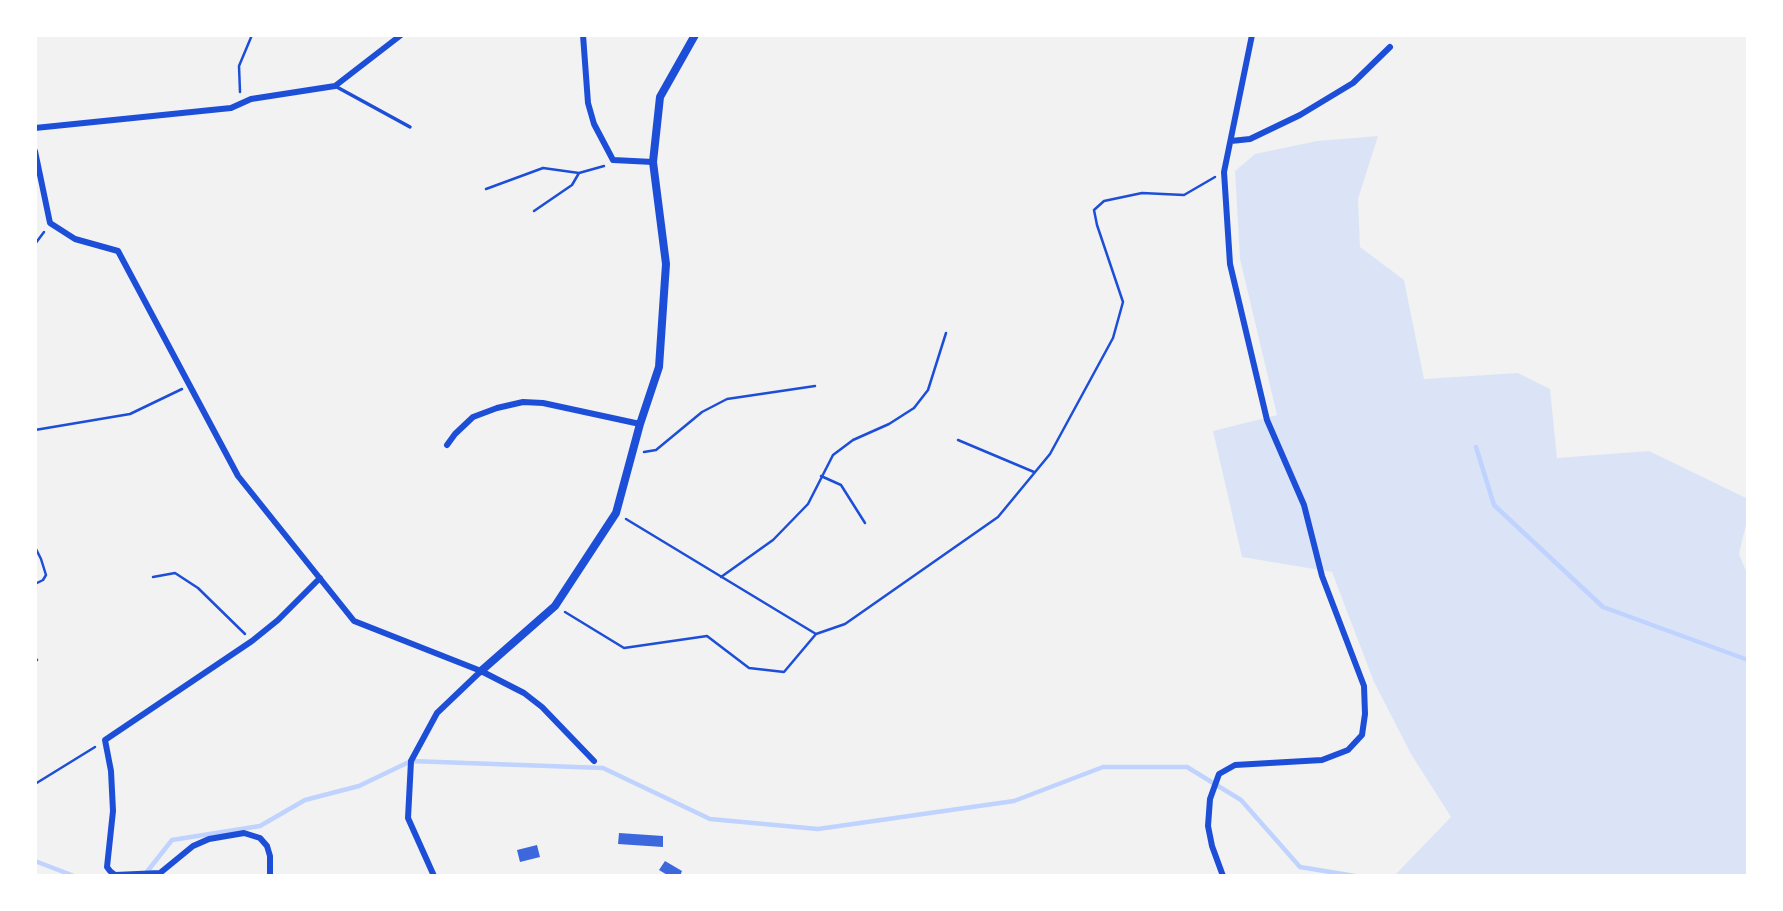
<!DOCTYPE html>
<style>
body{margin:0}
#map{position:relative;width:1783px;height:911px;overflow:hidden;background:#f2f2f2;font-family:"DejaVu Sans",sans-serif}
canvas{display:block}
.frame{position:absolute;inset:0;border:37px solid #fff;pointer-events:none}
</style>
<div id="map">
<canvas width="1783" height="911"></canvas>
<div class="frame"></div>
</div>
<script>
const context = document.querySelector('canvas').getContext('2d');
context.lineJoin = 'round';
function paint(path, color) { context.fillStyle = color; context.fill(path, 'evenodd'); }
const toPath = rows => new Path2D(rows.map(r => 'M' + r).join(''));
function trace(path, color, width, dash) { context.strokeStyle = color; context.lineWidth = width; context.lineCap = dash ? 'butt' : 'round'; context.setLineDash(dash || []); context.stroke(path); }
const green = toPath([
 [1378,136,1358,199,1360,247,1404,280,1424,379,1518,373,1550,389,1557,458,1649,451,1748,499,1748,516,1739,554,1748,576,1748,876,1394,876,1451,817,1411,754,1374,682,1332,572,1242,557,1213,431,1277,415,1240,259,1235,171,1255,154,1317,141]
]);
const stream = toPath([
 [1476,447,1494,505,1603,607,1748,660],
 [35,861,74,876],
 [146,873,172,840,260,826,305,800,359,786,411,761,603,768,710,819,818,829,1014,801,1103,767,1187,767,1241,800,1300,867,1355,876]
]);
const building = toPath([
 [619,833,663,836,663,847,618,844],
 [537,845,540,857,520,862,517,850],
 [665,861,682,871,680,876,669,876,659,870]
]);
const path = toPath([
 [240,92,239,66,252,35],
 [486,189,543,168,579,173,604,166],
 [534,211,572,185,579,173],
 [35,244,44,232],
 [35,430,130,414,182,389],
 [958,440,1034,472],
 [644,452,656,450,702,412,727,399,815,386],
 [821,476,841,485,865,523],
 [626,519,816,634,845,624,998,517,1050,454,1113,338,1123,302,1097,225,1094,210,1104,201,1142,193,1184,195,1215,177],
 [35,547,41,559,46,575,43,580,35,584],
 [153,577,175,573,198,588,245,634],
 [721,577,773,540,808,504,833,455,853,440,889,424,914,408,928,390,946,333],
 [565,612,624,648,707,636,749,668,784,672,816,634],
 [35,658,37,660],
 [35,784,95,747]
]);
const service = toPath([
 [335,86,410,127]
]);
const minor = toPath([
 [583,35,588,103,594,124,613,160,653,162],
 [35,128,231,108,251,99,335,86,401,35],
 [1231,141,1250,139,1300,115,1353,83,1390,47],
 [35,151,50,223,75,239,118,251,238,476,354,621,481,671,437,713,411,761,408,818,434,876],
 [447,445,455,434,473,417,497,408,523,402,543,403,640,424],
 [481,671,524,693,542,707,594,761],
 [270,876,270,856,267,846,260,838,244,833,209,839,193,846,160,873,115,875,110,871,107,867,113,811,111,771,105,740,252,641,278,620,320,578],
 [1223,876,1212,846,1208,826,1210,799,1219,774,1235,765,1322,760,1348,750,1362,735,1365,714,1364,686,1322,576,1304,505,1267,420,1230,264,1224,172,1252,35]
]);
const tertiary = toPath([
 [481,671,555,606,616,513,640,424,659,367,666,264,653,162,660,97,695,35]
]);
paint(green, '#dbe4f7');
trace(stream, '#bfd3fe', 4.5);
paint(building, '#3d67dc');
trace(path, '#1d4ed8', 2.5);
trace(service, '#1d4ed8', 3.5);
trace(minor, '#1d4ed8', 6);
trace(tertiary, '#1d4ed8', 8);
</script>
